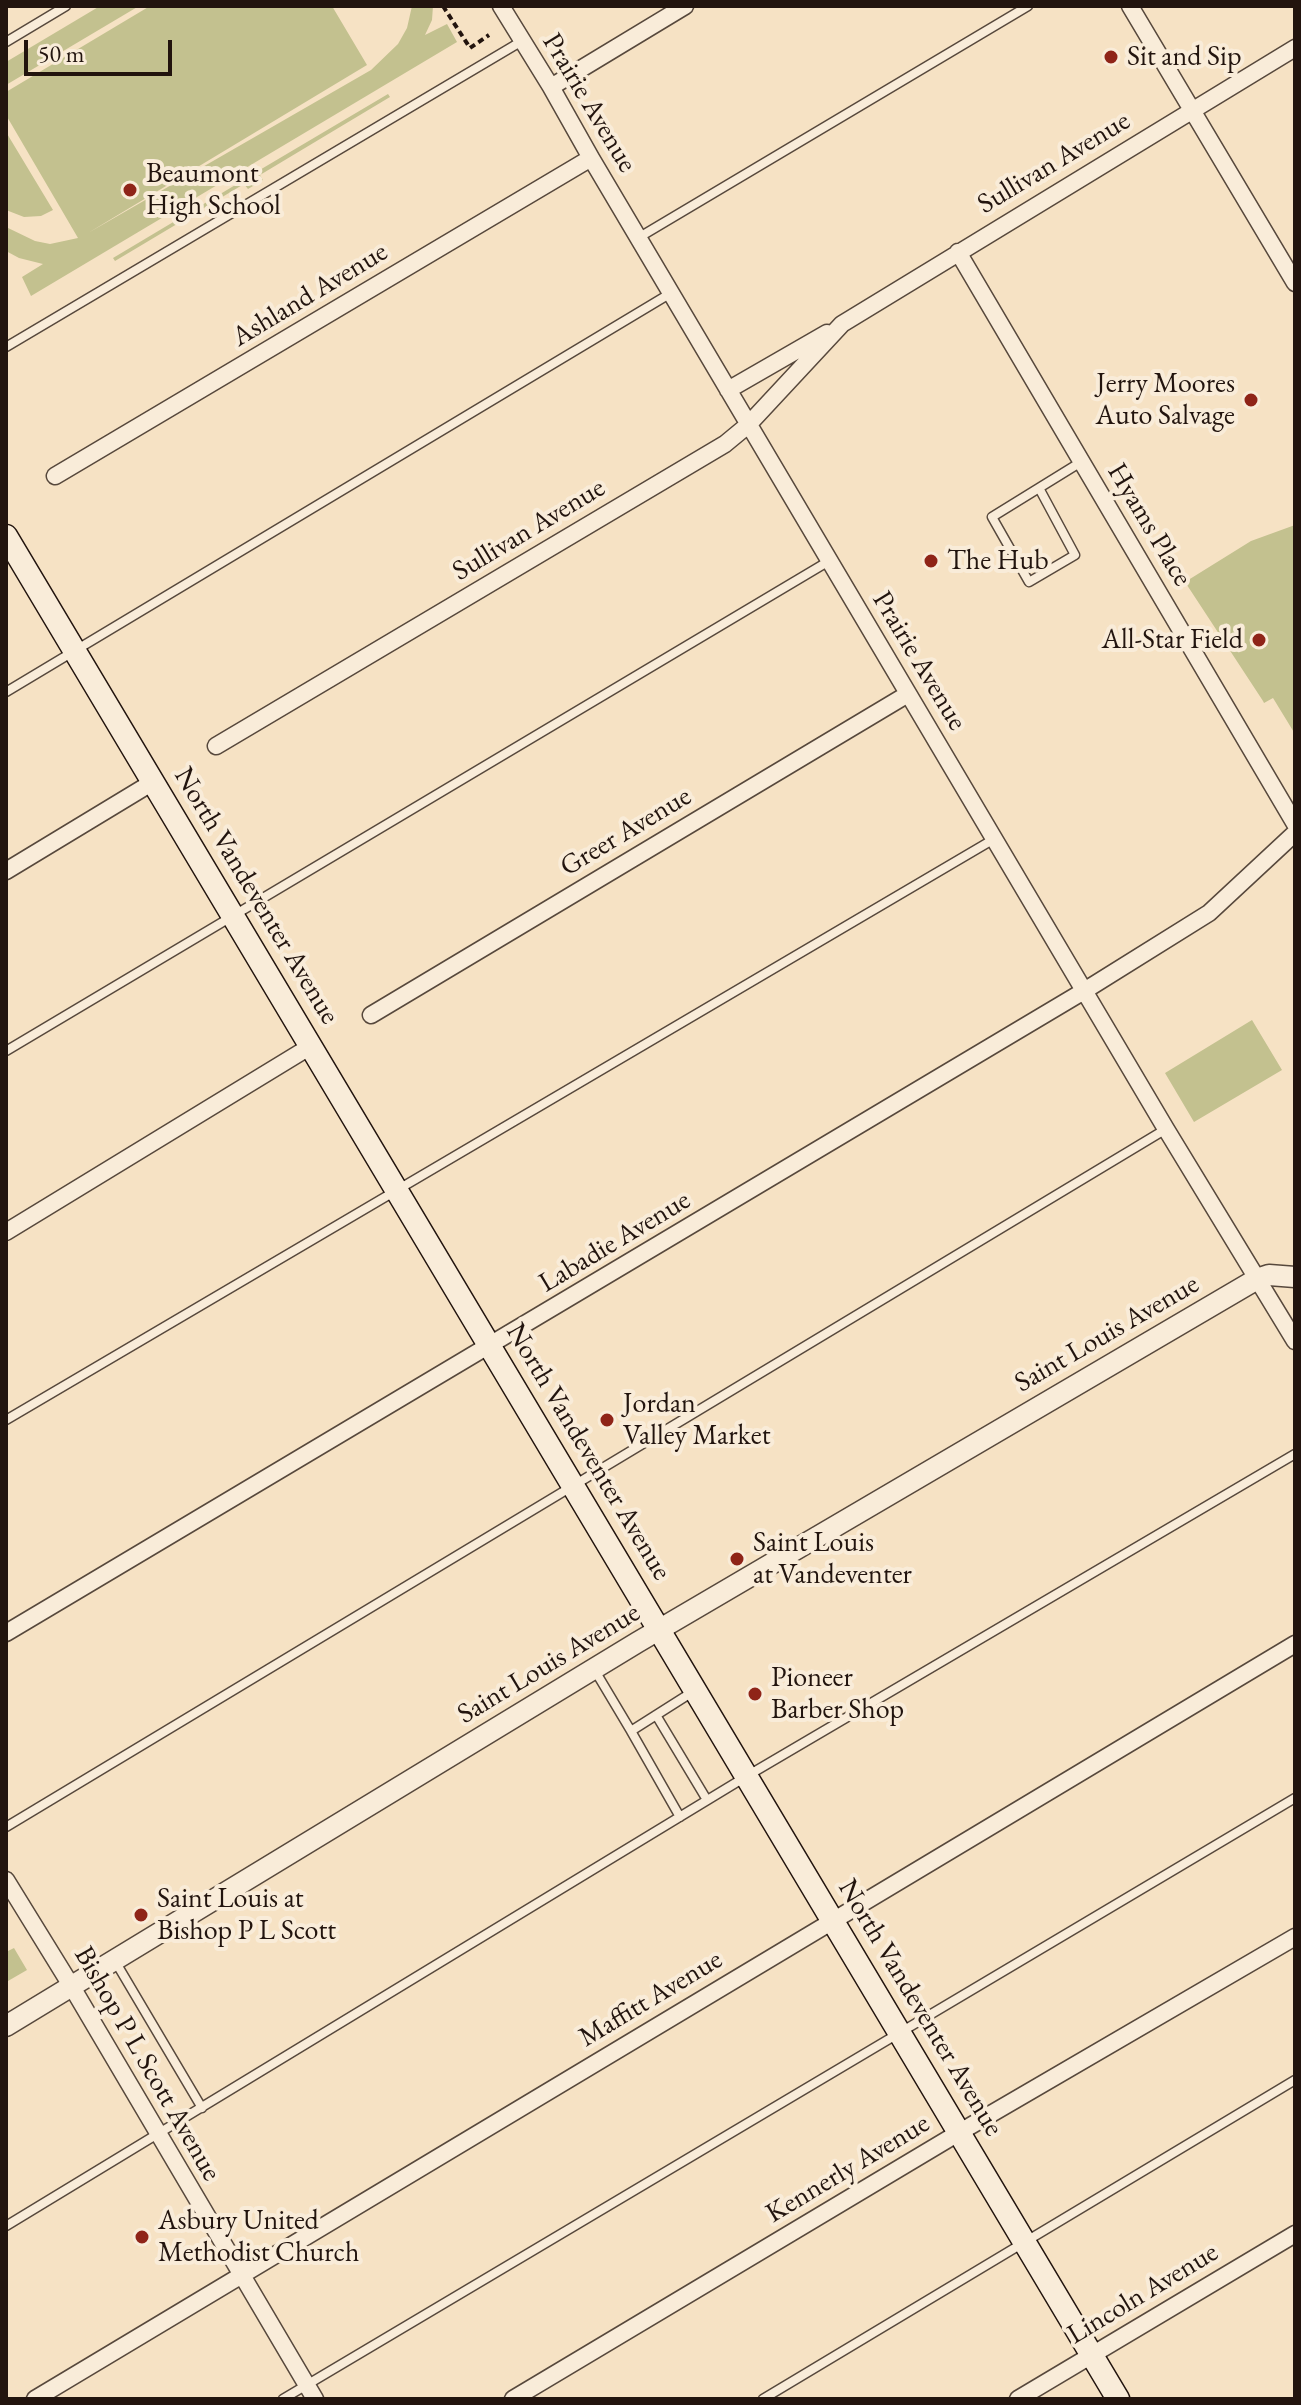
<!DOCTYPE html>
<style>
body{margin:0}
#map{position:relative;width:1301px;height:2405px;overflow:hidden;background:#f6e2c4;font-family:"EB Garamond",serif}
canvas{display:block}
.frame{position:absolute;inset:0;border:8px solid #22140e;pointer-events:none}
.scale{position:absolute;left:24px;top:40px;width:148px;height:36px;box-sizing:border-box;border:4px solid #22140e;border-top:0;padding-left:10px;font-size:24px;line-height:28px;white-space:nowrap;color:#22140e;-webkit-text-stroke:6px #f9ecd9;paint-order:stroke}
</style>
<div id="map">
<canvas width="1301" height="2405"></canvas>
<div class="frame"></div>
<div class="scale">50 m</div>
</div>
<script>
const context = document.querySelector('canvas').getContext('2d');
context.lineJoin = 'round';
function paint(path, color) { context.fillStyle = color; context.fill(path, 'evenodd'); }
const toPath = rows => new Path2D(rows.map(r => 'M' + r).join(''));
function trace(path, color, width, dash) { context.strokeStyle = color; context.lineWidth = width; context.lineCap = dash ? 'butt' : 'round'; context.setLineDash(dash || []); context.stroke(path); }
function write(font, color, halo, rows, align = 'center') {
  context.font = font + ' "EB Garamond",serif'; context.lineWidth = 8; context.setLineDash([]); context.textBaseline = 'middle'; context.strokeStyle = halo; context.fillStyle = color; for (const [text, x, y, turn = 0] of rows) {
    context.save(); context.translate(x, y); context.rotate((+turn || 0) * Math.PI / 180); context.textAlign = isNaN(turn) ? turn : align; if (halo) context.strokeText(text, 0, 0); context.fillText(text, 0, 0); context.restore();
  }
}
const green = toPath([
 [100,6,139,6,6,85,6,62],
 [150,6,332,6,367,65,88,233,371,70,398,44,407,28,412,6,433,6,432,20,425,35,447,24,457,42,31,296,22,277,43,264,19,258,6,251,6,227,35,241,50,244,78,238,6,115,6,92],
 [388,94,390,97,260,175,263,180,248,189,244,184,115,261,113,258,242,181,239,175,254,166,258,171],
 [6,133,6,132,53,210,41,216,24,217,6,210],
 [1295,525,1295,734,1273,698,1264,703,1263,701,1185,582,1251,541],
 [1252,1020,1282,1070,1194,1122,1165,1073],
 [14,1948,27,1970,8,1981,6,1978,6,1952]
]);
const path = toPath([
 [443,6,470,48,489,35]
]);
const service = toPath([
 [6,42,66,6],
 [638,238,1028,6],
 [6,347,522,41],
 [1039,488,1075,555,1029,582,992,517,1081,462],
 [6,692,671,293],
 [6,1051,829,561],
 [6,1420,994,839],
 [594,1669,631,1731,694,1691],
 [656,1715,707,1800],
 [631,1731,680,1817],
 [6,1827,1166,1129],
 [115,1961,202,2108],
 [6,2226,747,1776,1295,1454],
 [283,2399,1295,1798],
 [763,2399,1295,2080]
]);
const minor = toPath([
 [501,6,551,87,591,158,1166,1129,1295,1341],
 [1130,6,1295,283],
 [551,87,685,6],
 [958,252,1295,824],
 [728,390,827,333],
 [55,476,591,158],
 [216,746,725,444,748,425,842,324,1295,48],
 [6,871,153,782],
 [371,1015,908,694],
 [6,1232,311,1046],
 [6,1633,1084,991,1209,913,1295,833],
 [6,1880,72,1987,315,2399],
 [35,2399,1295,1644],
 [513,2399,960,2132,1295,1937],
 [1018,2399,1295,2234]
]);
const tertiary = toPath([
 [6,2026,638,1642,1257,1279,1269,1275,1295,1277]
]);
const secondary = toPath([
 [6,536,1118,2399]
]);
const markers = [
 [1111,57,8,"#8f2418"],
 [130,190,8,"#8f2418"],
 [1251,400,8,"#8f2418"],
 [931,561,8,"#8f2418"],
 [1259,640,8,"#8f2418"],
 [607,1420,8,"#8f2418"],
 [737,1559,8,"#8f2418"],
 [755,1694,8,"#8f2418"],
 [141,1915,8,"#8f2418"],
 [142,2237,8,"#8f2418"]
];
const poiNames = [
 ["Sit and Sip",1127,57],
 ["Beaumont",146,174],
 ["High School",146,206],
 ["Jerry Moores",1235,384,"right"],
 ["Auto Salvage",1235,416,"right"],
 ["The Hub",947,561],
 ["All-Star Field",1243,640,"right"],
 ["Jordan",623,1404],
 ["Valley Market",623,1436],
 ["Saint Louis",753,1543],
 ["at Vandeventer",753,1575],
 ["Pioneer",771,1678],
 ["Barber Shop",771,1710],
 ["Saint Louis at",157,1899],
 ["Bishop P L Scott",157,1931],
 ["Asbury United",158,2221],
 ["Methodist Church",158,2253]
];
const streetNames = [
 ["Prairie Avenue",589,103,59],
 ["Sullivan Avenue",1054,163,-31],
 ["Ashland Avenue",310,295,-31],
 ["Hyams Place",1149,525,59],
 ["Sullivan Avenue",529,530,-31],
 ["Prairie Avenue",919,661,59],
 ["Greer Avenue",626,832,-31],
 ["North Vandeventer Avenue",256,896,59],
 ["Labadie Avenue",615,1242,-31],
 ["Saint Louis Avenue",1107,1334,-30],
 ["North Vandeventer Avenue",588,1452,59],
 ["Saint Louis Avenue",549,1664,-31],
 ["Maffitt Avenue",651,1999,-31],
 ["North Vandeventer Avenue",920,2008,59],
 ["Bishop P L Scott Avenue",147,2064,60],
 ["Kennerly Avenue",848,2169,-31],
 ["Lincoln Avenue",1143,2294,-31]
];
paint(green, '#c3c18f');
trace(service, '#57483c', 11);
trace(minor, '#57483c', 19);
trace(tertiary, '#57483c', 23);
trace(secondary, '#22140e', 25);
trace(path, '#22140e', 4, [6, 4]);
trace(service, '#f9ecd9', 8);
trace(minor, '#f9ecd9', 16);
trace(tertiary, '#f9ecd9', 20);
trace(secondary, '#f9ecd9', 22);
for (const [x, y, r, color] of markers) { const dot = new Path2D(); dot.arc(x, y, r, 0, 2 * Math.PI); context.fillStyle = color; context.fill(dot); trace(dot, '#f9ecd9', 3); }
write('28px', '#22140e', '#f9ecd9', poiNames, 'left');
write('28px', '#22140e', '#f9ecd9', streetNames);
</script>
